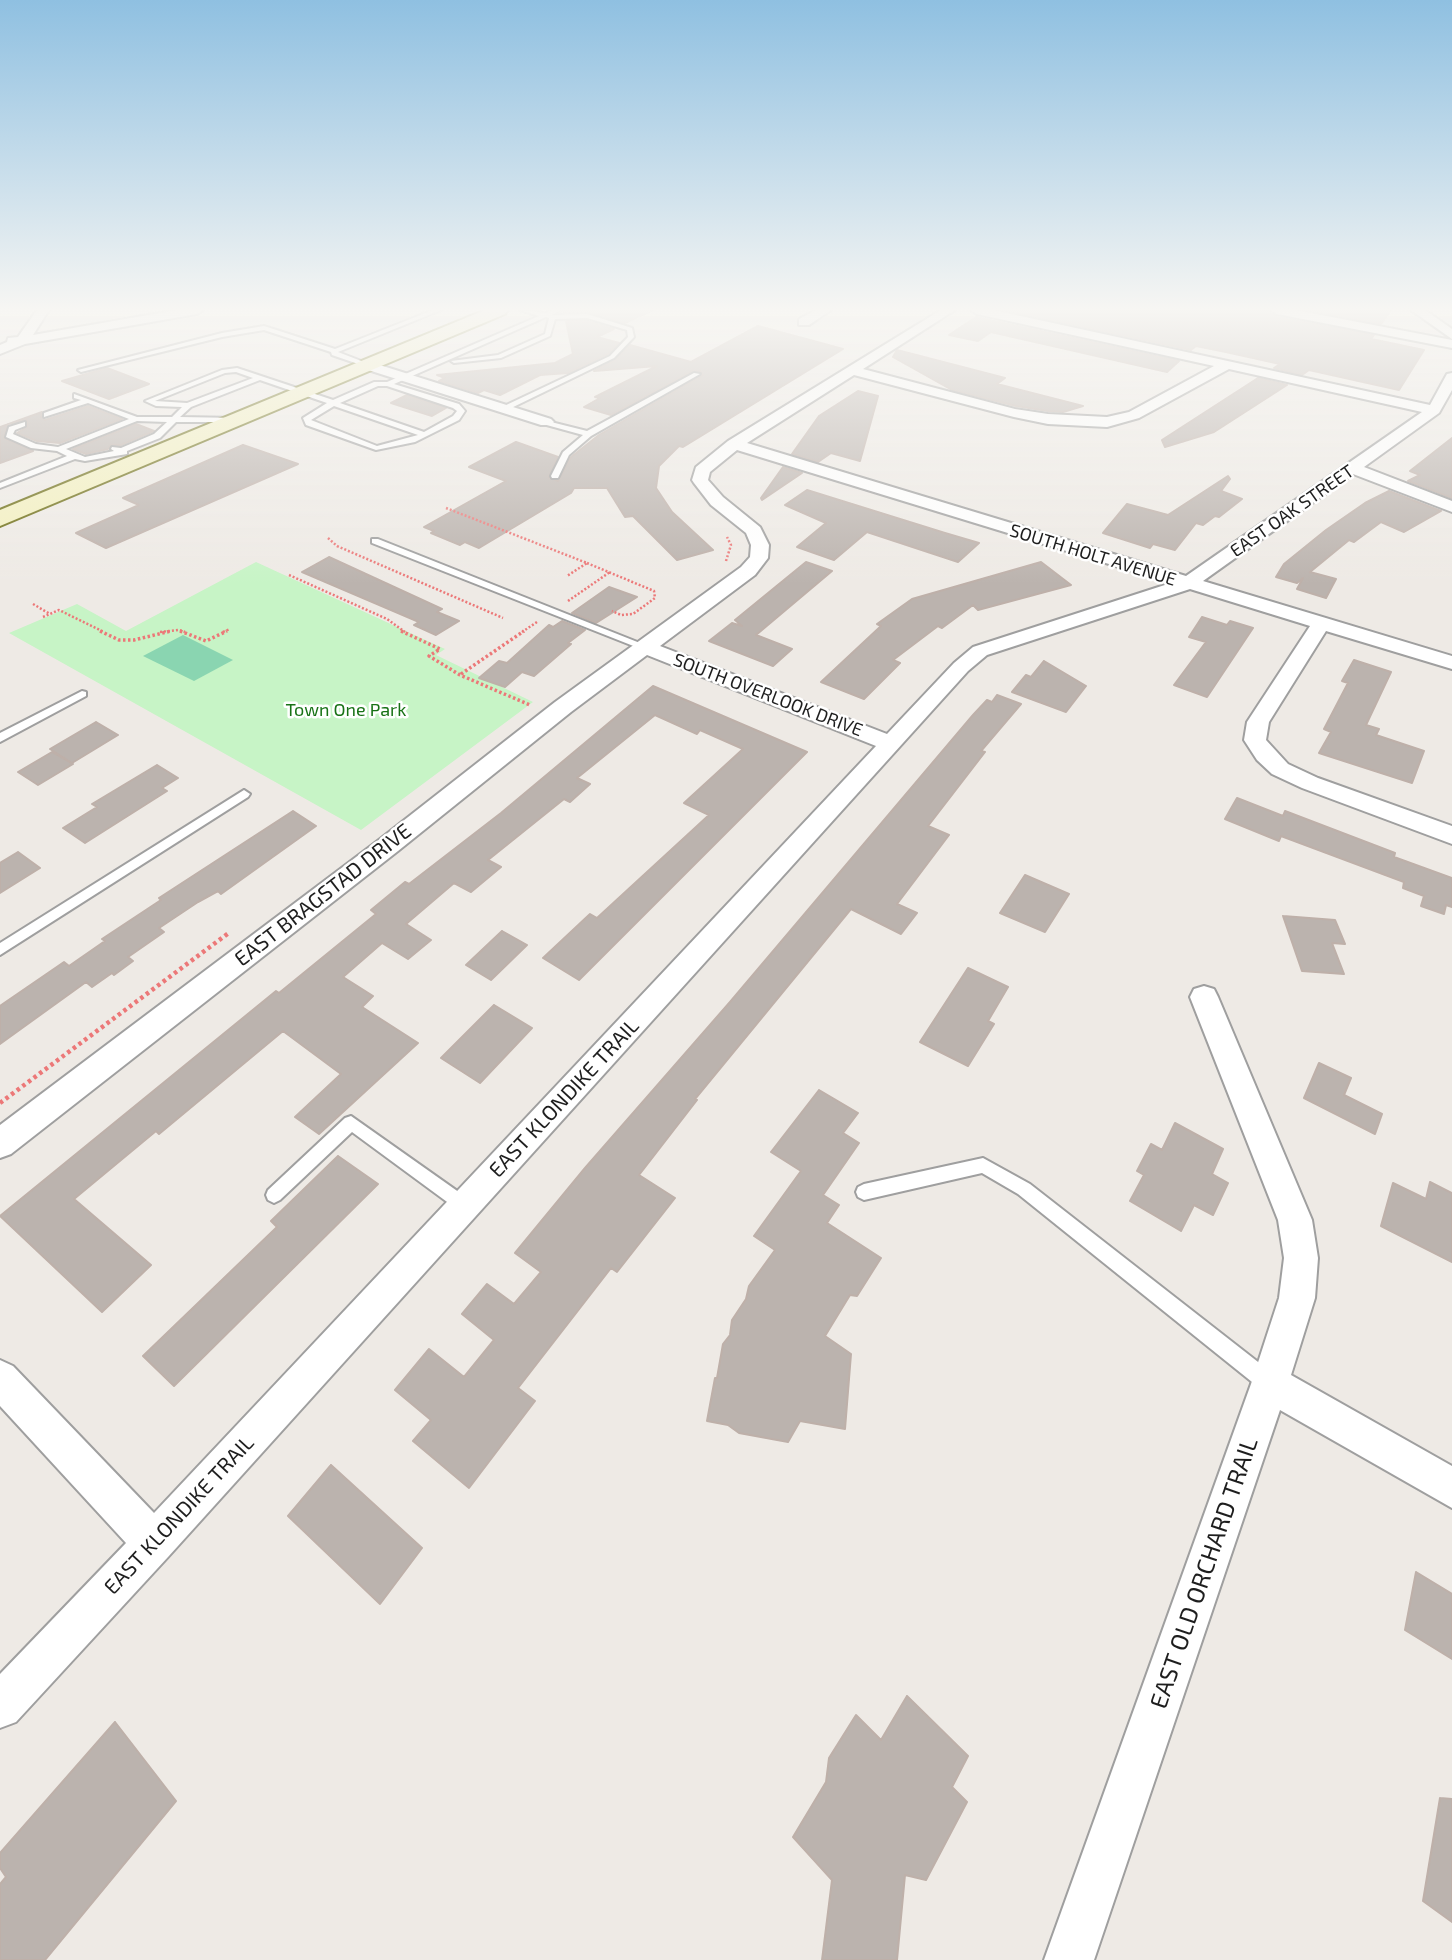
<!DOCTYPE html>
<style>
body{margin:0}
canvas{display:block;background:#eeeae5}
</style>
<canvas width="1452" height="1960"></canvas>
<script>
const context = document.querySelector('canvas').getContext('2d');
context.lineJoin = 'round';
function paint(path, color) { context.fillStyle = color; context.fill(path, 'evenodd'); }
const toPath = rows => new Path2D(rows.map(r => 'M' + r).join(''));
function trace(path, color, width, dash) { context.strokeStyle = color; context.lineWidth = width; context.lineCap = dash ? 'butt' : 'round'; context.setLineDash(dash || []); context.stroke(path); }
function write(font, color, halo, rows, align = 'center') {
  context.font = font + ' "Exo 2",sans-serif'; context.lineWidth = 5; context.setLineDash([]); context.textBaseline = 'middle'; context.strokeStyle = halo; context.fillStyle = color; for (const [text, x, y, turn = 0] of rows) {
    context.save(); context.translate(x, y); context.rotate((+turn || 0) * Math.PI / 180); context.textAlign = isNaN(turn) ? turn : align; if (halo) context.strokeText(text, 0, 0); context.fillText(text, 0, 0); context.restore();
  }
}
const park = toPath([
 [256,562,445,649,436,655,533,702,361,830,9,633,77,604,126,631]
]);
const pitch = toPath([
 [183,635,233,660,194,681,143,656]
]);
const building = toPath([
 [564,310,653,310,625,323,588,312,564,312,564,310],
 [1004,310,1269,310,1277,317,1374,335,1371,339,1424,350,1399,390,1309,370,1302,375,1274,368,1280,364,1226,352,1196,346,1191,350,1004,310],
 [1307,310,1391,310,1381,324,1307,310],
 [976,317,1179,361,1167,372,991,332,978,341,949,335,976,317],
 [566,321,587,321,614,329,597,337,619,343,608,354,568,373,540,375,500,395,484,390,478,393,439,381,445,378,437,375,555,363,573,354,566,321],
 [758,326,843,349,683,447,679,446,659,466,656,488,672,512,713,550,677,560,633,516,625,517,607,488,574,488,571,493,479,548,465,542,460,545,431,533,434,531,424,527,506,481,469,467,516,442,558,457,549,477,558,481,571,457,599,435,703,375,700,371,693,371,611,415,584,407,600,398,595,397,657,366,594,371,615,360,630,345,691,362,758,326],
 [897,350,1005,378,997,384,1083,406,1063,412,1048,411,1016,406,952,390,893,357,897,350],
 [107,368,149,384,109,399,62,381,107,368],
 [1258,378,1287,385,1214,432,1165,447,1162,440,1258,378],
 [858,391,878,396,860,461,831,453,818,462,792,454,819,416,858,391],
 [407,395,446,408,432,416,391,403,407,395],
 [88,406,122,419,60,443,37,441,17,433,27,427,27,420,8,424,4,438,33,451,0,463,0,427,42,412,41,417,45,420,88,406],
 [136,424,154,431,121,445,111,445,108,449,86,454,73,449,136,424],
 [1452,438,1452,498,1408,481,1420,475,1410,471,1452,438],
 [243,445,298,464,106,548,76,533,139,505,123,498,243,445],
 [783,467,802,473,762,500,761,498,783,467],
 [1228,476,1230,479,1221,491,1242,499,1219,517,1215,516,1203,525,1196,523,1175,550,1153,544,1150,548,1103,533,1127,504,1168,515,1228,476],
 [807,490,945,533,979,543,958,562,867,532,834,560,797,547,826,523,785,505,807,490],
 [1389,491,1441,511,1404,532,1381,522,1354,542,1349,540,1310,572,1336,579,1326,598,1297,589,1303,578,1297,583,1276,577,1284,564,1326,530,1365,503,1389,491],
 [329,557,442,609,437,612,459,621,436,635,414,625,419,622,302,572,329,557],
 [806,562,832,571,756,635,792,649,773,666,709,641,732,623,742,626,735,620,806,562],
 [1041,562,1071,585,978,610,973,605,942,628,938,626,893,660,900,663,864,699,821,682,881,626,877,624,912,599,1041,562],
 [609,587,637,597,596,623,572,613,609,587],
 [1202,617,1227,625,1230,621,1253,628,1207,697,1174,685,1206,642,1189,637,1202,617],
 [562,621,585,630,568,643,571,644,534,676,522,672,505,687,479,678,499,661,507,663,549,625,553,627,562,621],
 [1354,660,1391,672,1366,725,1379,729,1376,735,1424,751,1412,783,1319,753,1331,732,1324,729,1348,683,1342,681,1354,660],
 [1044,661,1086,686,1066,712,1012,692,1026,675,1031,677,1044,661],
 [653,686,807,752,579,980,543,958,590,914,597,918,709,815,684,803,743,749,700,730,697,734,655,715,577,778,590,784,570,802,564,799,488,860,501,867,471,892,454,883,406,924,431,940,408,959,382,943,343,977,373,996,362,1007,418,1043,319,1134,295,1117,341,1074,283,1031,159,1134,156,1131,74,1199,151,1265,102,1312,0,1216,276,991,279,993,376,914,371,910,405,882,409,884,501,813,653,686],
 [997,695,1021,704,981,751,985,752,928,826,949,835,897,904,917,913,901,934,851,909,695,1099,697,1100,639,1175,675,1198,617,1272,611,1268,518,1388,535,1401,469,1488,413,1441,431,1420,395,1390,429,1349,464,1377,494,1340,462,1314,487,1284,514,1304,541,1272,515,1253,585,1168,730,1002,973,715,987,700,992,702,997,695],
 [96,722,118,735,72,763,50,749,96,722],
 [52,752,73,764,38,785,18,772,52,752],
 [157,765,178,778,162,788,167,791,85,843,63,828,97,807,92,804,157,765],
 [1237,798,1283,816,1285,811,1395,853,1394,857,1452,878,1452,907,1446,905,1444,914,1421,906,1424,896,1403,888,1404,882,1281,836,1279,841,1225,819,1237,798],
 [293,811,316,826,221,894,218,891,198,902,159,928,164,932,128,957,133,961,114,975,112,973,92,987,86,982,0,1044,0,1006,64,962,69,966,105,941,102,939,161,900,159,898,293,811],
 [18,852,40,868,0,893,0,863,18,852],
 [1025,875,1069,894,1045,932,1000,913,1025,875],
 [1283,916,1335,920,1345,944,1332,943,1344,974,1302,971,1283,916],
 [502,931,527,945,491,980,466,965,502,931],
 [968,968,1008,987,988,1021,994,1024,968,1066,920,1042,968,968],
 [494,1005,532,1028,480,1083,441,1058,494,1005],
 [1319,1063,1351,1078,1344,1095,1382,1114,1375,1134,1304,1098,1319,1063],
 [819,1090,858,1113,843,1133,859,1143,823,1195,839,1205,827,1223,881,1258,857,1296,850,1295,825,1336,851,1354,845,1429,800,1421,788,1442,739,1433,728,1425,707,1421,715,1378,717,1378,723,1344,730,1335,732,1320,746,1299,749,1286,775,1250,754,1236,801,1171,771,1152,819,1090],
 [1175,1123,1223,1149,1212,1174,1228,1183,1213,1215,1194,1205,1181,1231,1130,1201,1144,1175,1137,1171,1151,1144,1162,1150,1175,1123],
 [338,1156,378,1184,174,1386,143,1356,277,1227,271,1221,338,1156],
 [1430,1182,1452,1193,1452,1262,1381,1226,1393,1183,1426,1199,1430,1182],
 [331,1465,422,1548,380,1604,288,1516,331,1465],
 [1416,1572,1452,1594,1452,1659,1405,1630,1416,1572],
 [907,1696,968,1756,952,1787,967,1802,926,1880,905,1875,897,1960,822,1960,832,1880,793,1837,826,1782,829,1758,856,1715,881,1740,907,1696],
 [115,1722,176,1801,45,1960,0,1960,0,1884,6,1877,0,1868,0,1853,115,1722],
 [1440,1798,1452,1799,1452,1922,1423,1901,1440,1798]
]);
const pathFar2 = toPath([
 [446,508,587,563,567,576],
 [328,538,337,546,503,618],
 [726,561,731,545,727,537],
 [587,563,654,591,655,598,633,614,621,615,612,611],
 [289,575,387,619,405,632],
 [568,601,610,572],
 [33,604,50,614],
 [43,617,59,610,104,632],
 [160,632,179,630,185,632],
 [223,632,230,629],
 [522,632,537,622]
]);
const pathFar1 = toPath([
 [100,631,119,640,134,640,171,631],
 [180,631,206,641,227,631],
 [401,631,440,649,429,656,460,675,530,705],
 [461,674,524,631]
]);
const path = toPath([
 [0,1103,230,932]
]);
const service = toPath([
 [433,310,441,310,338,352,369,364,367,367,332,355,331,352,264,330,222,337,81,372,78,370,222,333,264,326,335,349,433,310],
 [520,310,545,313,553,310,561,310,552,315,587,314,632,328,634,337,614,358,505,411,501,409,502,407,610,356,628,337,627,330,587,318,555,319,550,336,501,358,454,363,451,361,498,355,545,334,549,318,546,317,394,384,459,404,465,411,459,420,415,442,376,450,306,425,303,418,327,403,260,380,191,407,180,417,237,418,240,418,240,422,176,422,160,438,127,451,127,454,85,461,75,459,0,488,0,483,67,456,57,451,31,448,6,437,9,427,25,422,25,426,15,430,13,434,36,444,58,447,129,419,88,403,44,417,44,413,81,400,74,398,74,394,137,417,172,417,182,407,156,406,145,401,222,370,237,368,333,400,374,382,387,382,539,316,520,310],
 [236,372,253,378,187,403,155,401,225,373,236,372],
 [378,386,387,386,453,408,457,411,453,416,424,432,340,403,378,386],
 [334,406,418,435,377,446,311,420,334,406],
 [137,421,167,422,154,434,121,448,112,447,111,449,114,451,85,457,66,449,137,421],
 [694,373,700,374,591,436,569,455,558,478,552,478,551,476,563,452,583,435,543,424,543,420,587,431,694,373],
 [372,539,378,539,650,647,641,649,372,543,372,539],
 [82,691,86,692,86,696,0,742,0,733,82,691],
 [244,790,250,794,248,797,0,955,0,943,244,790],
 [351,1116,470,1200,472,1205,470,1210,464,1213,458,1210,352,1132,280,1200,274,1203,268,1200,266,1195,268,1190,345,1118,351,1116],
 [983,1158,1030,1184,1276,1376,1278,1383,1276,1390,1269,1392,1262,1390,1018,1194,982,1173,864,1200,858,1197,856,1192,858,1187,864,1184,983,1158]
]);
const minor = toPath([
 [37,310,49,310,33,335,177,310,203,310,197,314,25,344,0,354,0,345,7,342,8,338,18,337,37,310],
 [816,310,831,310,809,325,799,325,799,319,816,310],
 [941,310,955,310,863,369,1015,409,1048,414,1107,417,1129,412,1214,366,977,314,971,310,993,310,1430,405,1447,374,1452,373,1452,390,1439,413,1364,467,1452,501,1452,512,1353,474,1203,581,1452,656,1452,669,1326,631,1269,722,1266,740,1288,764,1318,778,1452,826,1452,844,1302,788,1272,774,1257,760,1244,740,1247,722,1310,626,1190,589,987,655,968,671,168,1557,16,1722,0,1728,0,1674,126,1543,0,1406,0,1360,13,1366,154,1513,876,746,647,655,571,712,398,851,11,1154,0,1158,0,1125,380,839,555,702,741,567,750,557,751,545,746,533,711,505,694,483,692,480,696,467,728,441,941,310],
 [1229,369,1422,412,1186,576,747,443,854,375,1014,417,1048,424,1107,427,1139,418,1229,369],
 [737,450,1171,583,973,647,954,663,887,734,660,646,755,575,768,558,769,545,760,527,723,497,708,480,710,472,737,450],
 [1271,310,1295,310,1452,340,1452,348,1277,314,1271,310],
 [1411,310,1425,310,1452,329,1452,339,1411,310],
 [367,361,551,419,554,422,551,425,541,425,362,368,360,365,367,361],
 [1204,986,1214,989,1218,997,1312,1220,1318,1258,1315,1298,1291,1375,1452,1466,1452,1508,1280,1410,1094,1960,1044,1960,1251,1384,1279,1298,1284,1258,1278,1220,1190,997,1194,989,1204,986]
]);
const secondary = toPath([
 [485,310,508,310,505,314,0,526,0,510,485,310]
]);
const farStreetnames = [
 ["EAST OAK STREET",1292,511,-35],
 ["SOUTH HOLT AVENUE",1093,555,17],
 ["SOUTH OVERLOOK DRIVE",768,695,21]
];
const farParknames = [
 ["Town One Park",346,710]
];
const streetNames = [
 ["EAST BRAGSTAD DRIVE",323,895,-38],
 ["EAST KLONDIKE TRAIL",564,1098,-47],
 ["EAST KLONDIKE TRAIL",179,1515,-47]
];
const nearStreetnames = [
 ["EAST OLD ORCHARD TRAIL",1204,1573,-71]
];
paint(park, '#c7f4c6');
paint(pitch, '#8ad5b1');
paint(building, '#bbb3ae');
trace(building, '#beb0a9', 2);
trace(service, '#9f9f9f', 4);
trace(minor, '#9f9f9f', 4);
trace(secondary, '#6a6a0f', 4);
trace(pathFar2, '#ec7878', 2.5, [2, 2]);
trace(pathFar1, '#ec7878', 3.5, [2.5, 2.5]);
trace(path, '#ec7878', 4.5, [3.5, 3.5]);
paint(service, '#fff');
paint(minor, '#fff');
paint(secondary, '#f3f0be');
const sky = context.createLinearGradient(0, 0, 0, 584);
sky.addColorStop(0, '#8fc0e1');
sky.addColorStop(0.53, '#f7f6f3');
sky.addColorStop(1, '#f7f6f300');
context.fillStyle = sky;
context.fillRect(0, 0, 1452, 584);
write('18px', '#1e1e1e', '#fff', farStreetnames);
write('18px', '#187216', '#fff', farParknames);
write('21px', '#1e1e1e', '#fff', streetNames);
write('24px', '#1e1e1e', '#fff', nearStreetnames);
</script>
